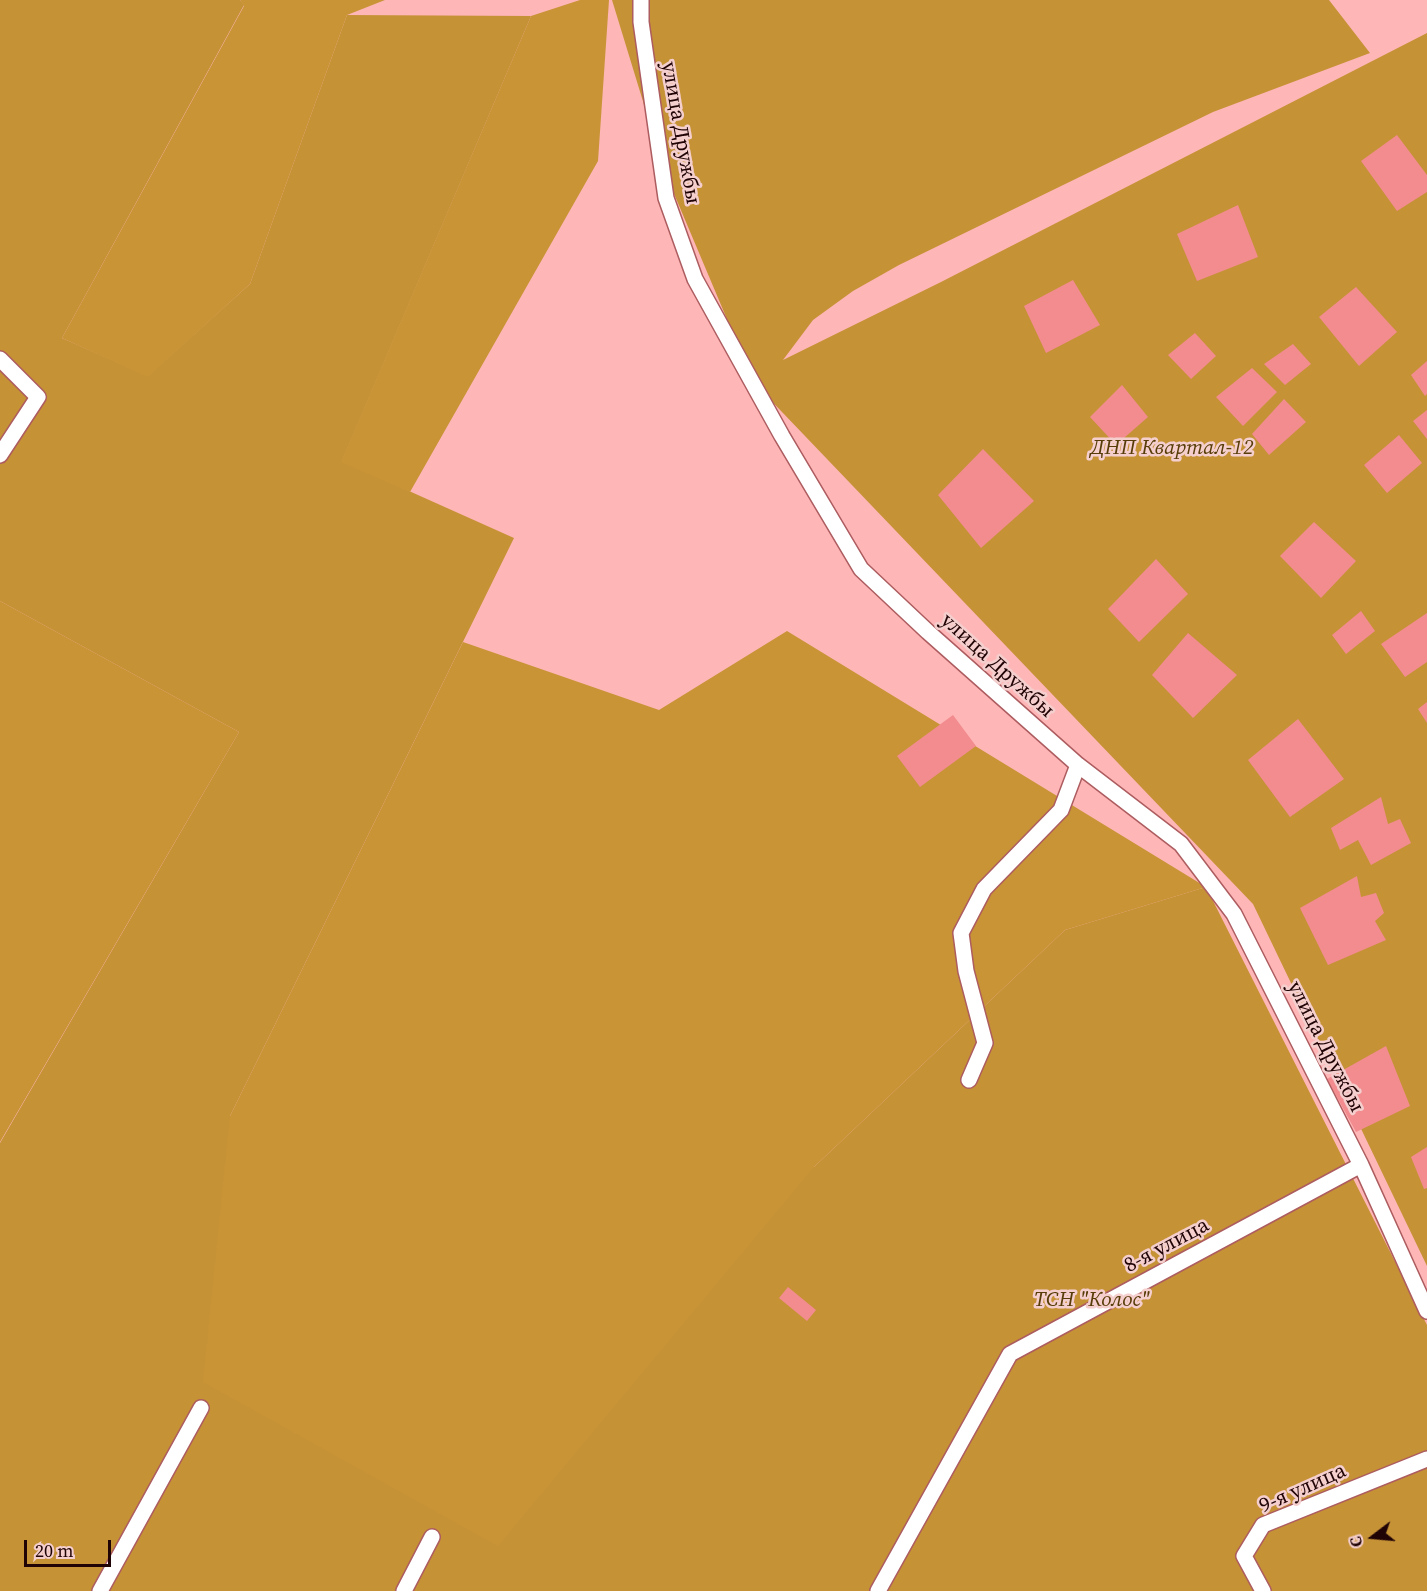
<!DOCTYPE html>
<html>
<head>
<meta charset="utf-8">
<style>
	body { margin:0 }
	#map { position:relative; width:1427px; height:1591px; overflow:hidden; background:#feb6b7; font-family:"Source Serif 4",serif }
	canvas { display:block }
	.north { position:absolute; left:1343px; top:1507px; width:60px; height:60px; -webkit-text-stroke:4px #f4cfce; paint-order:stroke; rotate:254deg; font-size:16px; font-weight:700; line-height:24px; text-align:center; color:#200305 }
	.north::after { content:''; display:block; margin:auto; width:21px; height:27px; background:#200305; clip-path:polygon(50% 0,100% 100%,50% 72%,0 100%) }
	.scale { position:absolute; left:24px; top:1540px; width:87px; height:27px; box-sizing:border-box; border:3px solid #200305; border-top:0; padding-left:8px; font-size:18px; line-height:21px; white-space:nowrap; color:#200305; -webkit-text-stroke:4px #f4cfce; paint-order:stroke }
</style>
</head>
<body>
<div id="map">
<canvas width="1427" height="1591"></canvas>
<div class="north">С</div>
<div class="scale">20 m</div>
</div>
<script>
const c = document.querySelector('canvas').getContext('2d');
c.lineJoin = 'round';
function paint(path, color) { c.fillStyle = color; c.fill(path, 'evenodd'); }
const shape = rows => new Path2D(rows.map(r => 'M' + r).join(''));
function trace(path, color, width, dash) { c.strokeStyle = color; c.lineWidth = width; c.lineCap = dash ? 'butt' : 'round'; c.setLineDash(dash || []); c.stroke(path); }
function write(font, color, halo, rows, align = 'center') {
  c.font = font + ' "Source Serif 4",serif'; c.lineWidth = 5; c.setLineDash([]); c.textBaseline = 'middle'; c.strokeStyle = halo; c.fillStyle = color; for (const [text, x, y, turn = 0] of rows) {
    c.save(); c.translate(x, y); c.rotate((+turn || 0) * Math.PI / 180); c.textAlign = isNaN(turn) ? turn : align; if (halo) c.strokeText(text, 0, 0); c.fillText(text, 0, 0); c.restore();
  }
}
paint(shape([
	[0,0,240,0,244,5,62,338,148,376,250,284,347,15,531,16,342,461,514,538,230,1116,814,1167,1065,930,1206,887,1427,1325,1427,1591,0,1591,0,1143,239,732,0,601],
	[612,0,1329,0,1370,53,1213,112,899,265,853,291,813,320,783,360,941,282,1427,33,1427,1266,1253,904,760,389,751,376,664,170]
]), '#c69236');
paint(shape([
	[240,0,385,0,347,15,250,284,148,377,62,338,244,6],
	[580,0,609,0,598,161,410,492,341,462,531,16],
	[0,601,239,732,0,1142],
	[787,631,1206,887,1065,930,814,1167,498,1546,203,1382,230,1116,463,642,659,710]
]), '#c89436');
paint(shape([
	[1397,135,1427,175,1427,192,1397,211,1361,161],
	[1238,205,1258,257,1197,281,1177,234],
	[1073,280,1100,325,1046,353,1024,306],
	[1356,287,1397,332,1359,366,1319,317],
	[1195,333,1216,356,1191,379,1168,355],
	[1293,344,1311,364,1285,385,1264,364],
	[1427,361,1427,394,1425,396,1411,375],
	[1252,368,1277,392,1243,426,1216,397],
	[1122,385,1148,417,1116,445,1090,417],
	[1284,399,1306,422,1269,455,1252,434],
	[1427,410,1427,439,1413,421],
	[1399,435,1422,463,1387,493,1364,465],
	[983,449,1034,501,981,548,938,495],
	[1314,522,1356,561,1321,598,1280,556],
	[1156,559,1188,594,1139,642,1108,609],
	[1361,611,1375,631,1346,654,1332,635],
	[1427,613,1427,662,1405,677,1381,644],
	[1188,633,1237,675,1193,718,1152,675],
	[1427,702,1427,723,1418,709],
	[953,715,976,746,920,787,897,756],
	[1298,719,1344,779,1290,817,1248,760],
	[1381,797,1388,824,1400,819,1411,843,1371,865,1358,840,1340,850,1331,828],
	[1357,876,1361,897,1376,893,1384,913,1375,921,1386,940,1328,965,1300,908],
	[1386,1046,1410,1106,1356,1132,1327,1079],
	[1427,1147,1427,1188,1424,1189,1411,1157],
	[788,1287,816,1310,807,1321,779,1298]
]), '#f28c8f');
const service = shape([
	[641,0,641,22,666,198,695,279,782,436,861,569,928,632,1078,765,1181,844,1234,914,1361,1165,1427,1311],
	[0,359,38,397,0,455],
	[969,1080,985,1043,966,971,961,933,984,889,1061,810,1078,765],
	[100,1591,201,1408],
	[404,1591,432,1537],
	[878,1591,1010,1354,1361,1165],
	[1263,1591,1244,1556,1263,1525,1427,1459]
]);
trace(service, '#ad5c5f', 18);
trace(service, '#fff', 15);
write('21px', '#200305', '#f4cfce', [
	["улица Дружбы",680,133,80],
	["улица Дружбы",997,666,42],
	["улица Дружбы",1325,1047,63],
	["8-я улица",1167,1246,-28],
	["9-я улица",1303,1489,-24]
]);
write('italic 21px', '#573c07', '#f4cfce', [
	["ДНП Квартал-12",1172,449],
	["ТСН \"Колос\"",1092,1301]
]);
</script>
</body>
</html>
